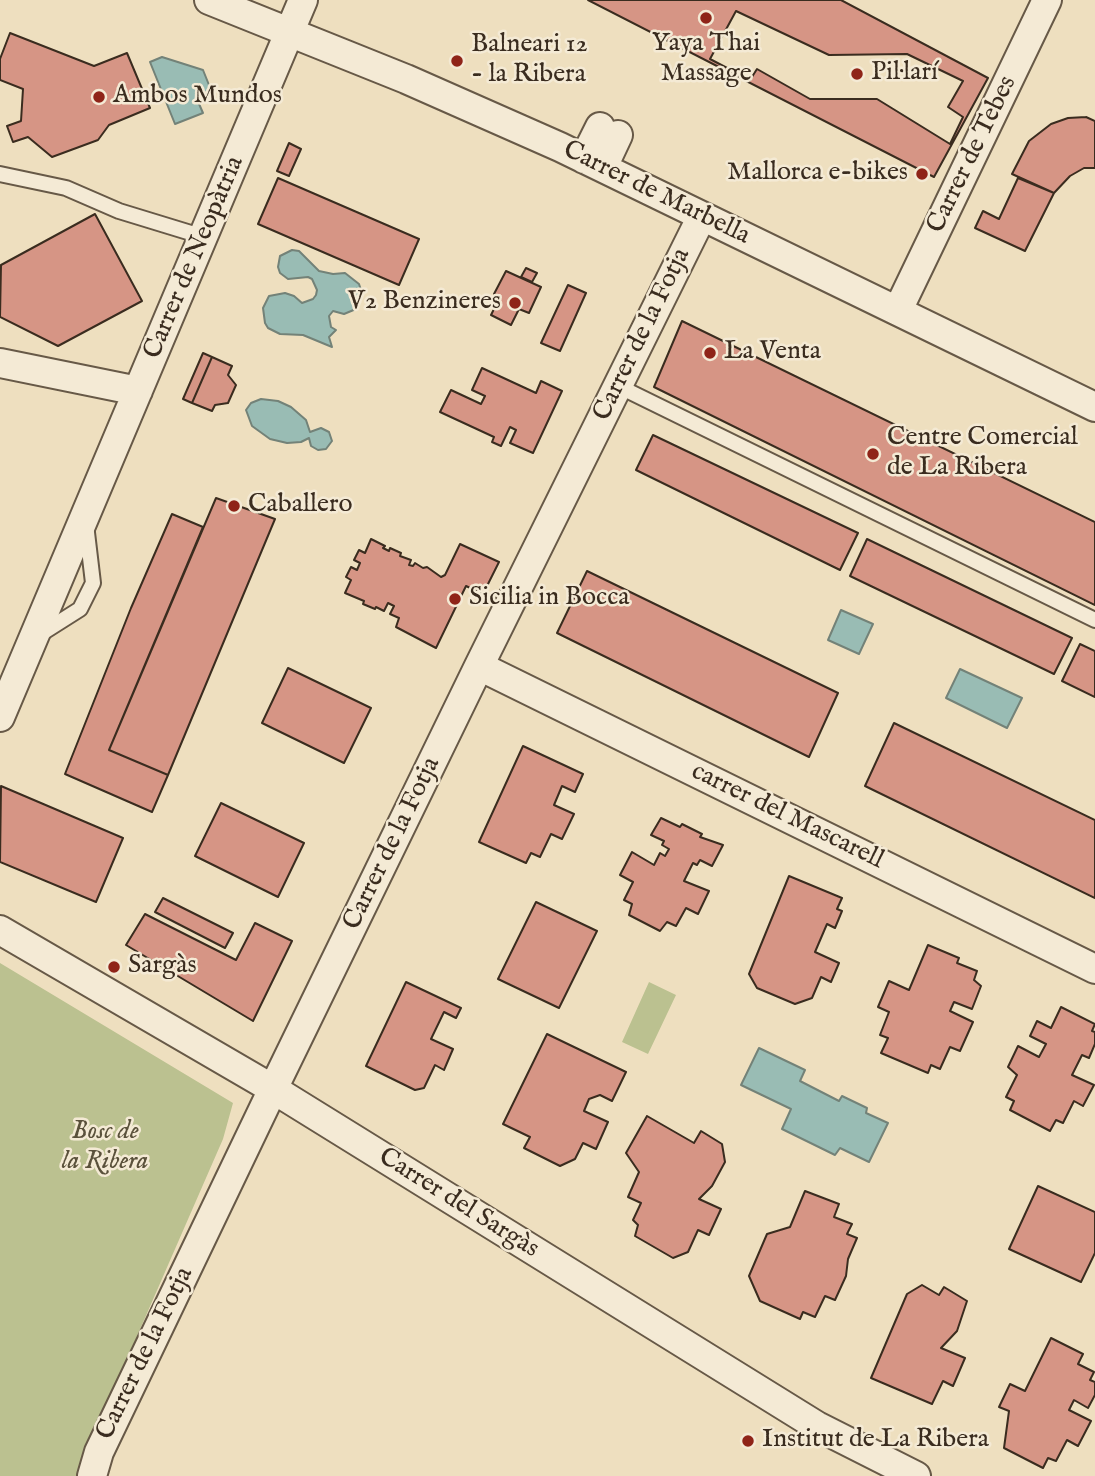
<!DOCTYPE html>
<html>
<head>
<meta charset="utf-8">
<style>
	body { margin:0 }
	canvas { display:block; background:#eedfbf }
</style>
</head>
<body>
<canvas width="1095" height="1476"></canvas>
<script>
const c = document.querySelector('canvas').getContext('2d');
c.lineJoin = 'round';
function paint(path, color) { c.fillStyle = color; c.fill(path, 'evenodd'); }
const shape = rows => new Path2D(rows.map(r => 'M' + r).join(''));
function trace(path, color, width, dash) { c.strokeStyle = color; c.lineWidth = width; c.lineCap = dash ? 'butt' : 'round'; c.setLineDash(dash || []); c.stroke(path); }
function write(font, color, halo, rows, align = 'center') {
  c.font = font + ' "IM FELL English",serif'; c.lineWidth = 5; c.setLineDash([]); c.textBaseline = 'middle'; c.strokeStyle = halo; c.fillStyle = color; for (const [text, x, y, turn = 0] of rows) {
    c.save(); c.translate(x, y); c.rotate((+turn || 0) * Math.PI / 180); c.textAlign = isNaN(turn) ? turn : align; if (halo) c.strokeText(text, 0, 0); c.fillText(text, 0, 0); c.restore();
  }
}
paint(shape([
	[0,963,233,1103,223,1139,76,1476,0,1476],
	[649,982,676,995,648,1054,622,1042]
]), '#bbc190');
const water = shape([
	[162,57,203,70,211,90,196,97,203,113,175,124,150,62,162,57],
	[292,250,299,251,319,271,333,274,345,273,359,284,362,293,356,309,344,314,333,311,329,316,331,327,336,330,329,337,332,347,303,335,280,334,268,328,265,323,263,308,269,296,285,293,294,296,302,303,313,299,316,295,317,290,312,279,308,277,288,279,280,273,278,267,280,256,292,250],
	[261,399,278,401,291,407,306,420,310,432,321,428,329,432,332,441,326,449,318,450,311,446,309,438,301,442,287,443,270,439,252,426,246,410,251,403,261,399],
	[841,610,873,624,859,654,828,640,841,610],
	[960,669,1022,698,1007,728,946,698,960,669],
	[759,1048,805,1070,800,1081,839,1101,842,1096,867,1108,866,1113,888,1123,869,1162,840,1148,835,1155,782,1129,791,1109,741,1085,759,1048]
]);
paint(water, '#99bcb4');
trace(water, '#738278', 2);
const building = shape([
	[588,0,841,0,988,78,934,177,588,0],
	[736,11,829,55,907,54,963,81,948,107,963,117,950,144,877,99,810,99,757,69,750,80,710,59,736,11],
	[10,33,94,66,127,53,150,108,109,125,98,140,52,157,28,137,13,142,7,126,21,121,23,89,0,80,0,59,10,33],
	[1086,117,1095,121,1095,168,1084,168,1070,176,1054,193,1012,174,1029,141,1051,124,1068,118,1086,117],
	[289,143,301,149,289,176,277,171,289,143],
	[278,178,419,239,399,285,258,224,278,178],
	[1018,178,1054,193,1025,251,975,228,983,211,999,219,1018,178],
	[95,214,142,301,58,346,0,317,1,265,95,214],
	[526,268,537,273,532,282,521,277,526,268],
	[506,271,541,287,529,313,519,309,511,325,491,315,500,297,494,294,506,271],
	[568,285,586,293,560,351,541,343,568,285],
	[682,321,1095,522,1095,605,654,387,682,321],
	[203,353,212,357,192,403,183,399,203,353],
	[212,357,232,366,228,375,236,385,228,403,215,405,212,411,192,403,212,357],
	[482,368,536,393,541,381,562,391,533,453,510,443,516,430,510,427,501,446,492,442,494,437,440,412,451,390,481,404,485,396,472,390,482,368],
	[653,435,858,533,840,570,636,470,653,435],
	[216,498,275,519,168,775,109,750,216,498],
	[172,514,203,527,109,750,168,775,152,812,65,774,131,608,172,514],
	[371,539,385,546,383,548,389,551,390,548,401,553,400,556,411,560,409,565,413,566,415,563,423,568,427,567,441,577,445,575,460,544,499,562,483,594,466,586,436,648,396,627,399,618,390,614,394,606,388,603,384,611,376,607,375,609,363,604,364,601,345,593,351,580,346,577,351,567,357,570,360,563,354,560,359,550,365,553,371,539],
	[867,539,1072,638,1054,674,850,576,867,539],
	[587,571,838,693,809,757,557,633,587,571],
	[1080,644,1095,651,1095,697,1062,681,1080,644],
	[288,668,371,708,344,763,262,723,288,668],
	[894,723,1095,820,1095,898,865,786,894,723],
	[523,746,583,774,575,792,562,786,554,805,574,814,562,839,551,834,540,857,531,853,526,863,479,842,523,746],
	[1,786,123,838,96,902,0,862,1,786],
	[221,803,304,843,278,897,195,856,221,803],
	[661,818,680,827,682,824,702,834,700,837,723,845,712,866,700,860,697,865,693,863,684,881,709,891,698,914,686,908,676,926,667,922,660,931,629,915,632,904,624,900,633,882,620,875,632,852,654,865,660,853,665,856,669,849,662,845,664,841,651,835,661,818],
	[789,876,842,898,837,909,842,911,835,928,827,924,815,952,839,963,831,982,821,977,812,998,795,1004,757,988,749,974,789,876],
	[163,898,233,933,225,948,155,912,163,898],
	[536,902,597,931,559,1008,498,979,536,902],
	[145,914,236,960,255,923,292,941,253,1021,126,945,145,914],
	[928,945,959,958,957,963,977,971,974,980,981,986,972,1009,954,1002,950,1011,973,1022,960,1051,950,1047,940,1069,931,1065,928,1073,881,1053,888,1038,880,1035,889,1012,878,1007,889,981,909,990,928,945],
	[406,982,461,1008,456,1018,444,1012,431,1039,453,1049,444,1070,435,1065,424,1088,415,1090,366,1066,406,982],
	[1061,1007,1095,1024,1092,1031,1095,1032,1095,1044,1089,1058,1082,1055,1072,1075,1094,1085,1083,1106,1074,1101,1063,1123,1056,1120,1050,1131,1010,1110,1014,1101,1006,1097,1017,1075,1008,1067,1018,1046,1039,1057,1046,1044,1030,1036,1037,1021,1051,1028,1061,1007],
	[547,1034,626,1072,612,1101,600,1095,589,1099,584,1111,608,1122,596,1149,583,1143,575,1159,560,1166,524,1148,530,1137,503,1124,547,1034],
	[647,1116,694,1143,701,1131,722,1144,725,1162,712,1186,699,1199,721,1209,709,1235,698,1230,688,1252,673,1258,635,1236,638,1225,633,1220,641,1203,628,1197,639,1172,626,1153,647,1116],
	[1038,1186,1095,1212,1095,1253,1081,1282,1009,1249,1038,1186],
	[805,1191,839,1204,834,1217,852,1224,847,1234,857,1238,848,1259,846,1276,835,1300,825,1296,815,1317,803,1312,800,1319,760,1301,749,1276,767,1234,790,1227,805,1191],
	[922,1285,939,1295,944,1287,967,1301,957,1331,941,1348,965,1358,953,1386,943,1381,932,1404,871,1378,907,1294,922,1285],
	[1051,1338,1083,1354,1078,1364,1094,1372,1090,1380,1095,1382,1095,1395,1088,1408,1074,1400,1069,1410,1091,1421,1078,1446,1067,1440,1056,1461,1048,1458,1043,1468,1004,1448,1009,1411,999,1407,1010,1384,1025,1391,1051,1338]
]);
paint(building, '#d69585');
trace(building, '#3a2c1f', 2);
const lane = shape([
	[0,174,66,188,119,211,204,237],
	[618,386,1095,620],
	[39,635,80,609,93,583,86,524]
]);
const street = shape([
	[209,0,406,79,560,147,1095,407],
	[584,159,600,127],
	[603,167,618,135],
	[898,310,1047,0],
	[0,363,138,391],
	[479,666,1095,969],
	[0,717,303,0],
	[0,930,273,1089,817,1426,916,1476],
	[92,1476,99,1452,273,1089,479,666,702,216]
]);
trace(lane, '#675947', 18);
trace(street, '#675947', 32);
trace(lane, '#f4ead5', 14);
trace(street, '#f4ead5', 28);
for (const [x, y, r, color] of [
	[706,18,7,"#8f2418"],
	[457,61,7,"#8f2418"],
	[857,74,7,"#8f2418"],
	[99,97,7,"#8f2418"],
	[922,174,7,"#8f2418"],
	[515,303,7,"#8f2418"],
	[710,353,7,"#8f2418"],
	[873,454,7,"#8f2418"],
	[234,506,7,"#8f2418"],
	[455,599,7,"#8f2418"],
	[114,967,7,"#8f2418"],
	[748,1441,7,"#8f2418"]
]) { const dot = new Path2D(); dot.arc(x, y, r, 0, 2 * Math.PI); c.fillStyle = color; c.fill(dot); trace(dot, '#f4ead5', 2.5); }
write('26px', '#3a2c1f', '#f4ead5', [
	["Yaya Thai",706,45,"center"],
	["Massage",706,75,"center"],
	["Balneari 12",471,46],
	["- la Ribera",471,76],
	["Pil·larí",871,74],
	["Ambos Mundos",113,97],
	["Mallorca e-bikes",908,174,"right"],
	["V2 Benzineres",501,303,"right"],
	["La Venta",724,353],
	["Centre Comercial",887,439],
	["de La Ribera",887,469],
	["Caballero",248,506],
	["Sicilia in Bocca",469,599],
	["Sargàs",128,967],
	["Institut de La Ribera",762,1441]
], 'left');
write('26px', '#3a2c1f', '#f4ead5', [
	["Carrer de Tebes",973,155,-64],
	["Carrer de Marbella",656,194,26],
	["Carrer de Neopàtria",195,258,-67],
	["Carrer de la Fotja",643,335,-64],
	["carrer del Mascarell",787,817,26],
	["Carrer de la Fotja",393,844,-64],
	["Carrer del Sargàs",458,1204,32],
	["Carrer de la Fotja",146,1354,-64]
]);
write('italic 26px', '#5a513b', '#f4ead5', [
	["Bosc de",105,1133],
	["la Ribera",105,1163]
]);
</script>
</body>
</html>
